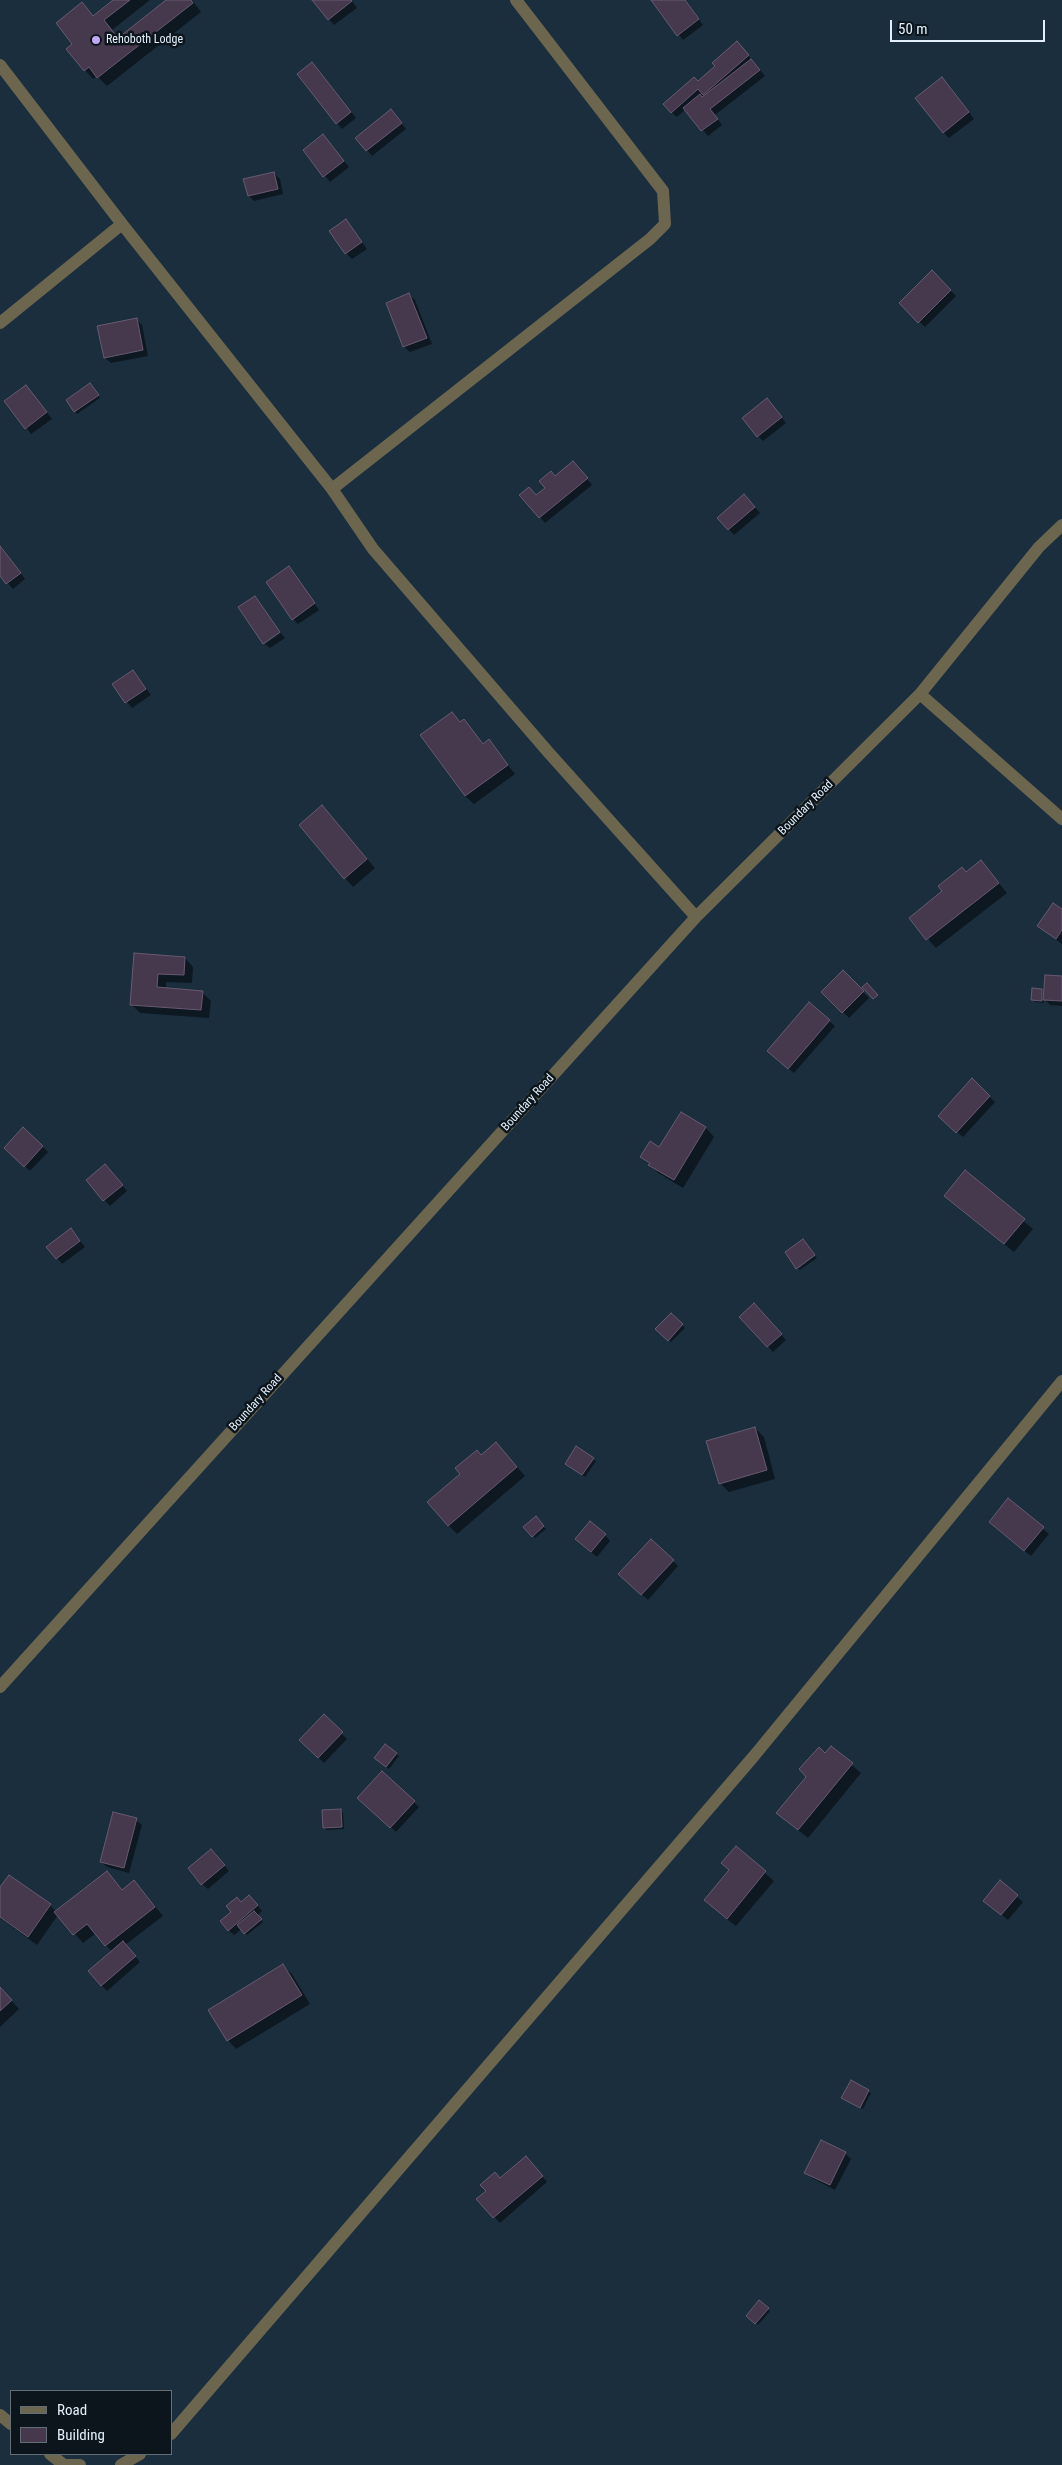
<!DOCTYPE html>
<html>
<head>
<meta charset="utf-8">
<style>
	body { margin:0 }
	#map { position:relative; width:1062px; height:2465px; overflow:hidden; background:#1a2e3e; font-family:"Roboto Condensed",sans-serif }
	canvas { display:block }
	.legend { position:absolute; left:10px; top:2390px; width:162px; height:65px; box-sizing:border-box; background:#0c151c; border:1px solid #626d75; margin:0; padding:6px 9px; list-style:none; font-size:15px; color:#e3f0fb }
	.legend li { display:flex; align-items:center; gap:10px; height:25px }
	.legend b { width:25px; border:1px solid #626d75 }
	.scale { position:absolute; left:890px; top:20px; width:155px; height:22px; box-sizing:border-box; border:2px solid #e3f0fb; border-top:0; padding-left:6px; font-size:15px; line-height:18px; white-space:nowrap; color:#e3f0fb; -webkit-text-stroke:4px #0c151c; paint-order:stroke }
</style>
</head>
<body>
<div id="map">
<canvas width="1062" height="2465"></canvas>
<ul class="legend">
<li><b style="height:6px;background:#6d664e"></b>Road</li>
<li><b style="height:14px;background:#46394e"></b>Building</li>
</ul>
<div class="scale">50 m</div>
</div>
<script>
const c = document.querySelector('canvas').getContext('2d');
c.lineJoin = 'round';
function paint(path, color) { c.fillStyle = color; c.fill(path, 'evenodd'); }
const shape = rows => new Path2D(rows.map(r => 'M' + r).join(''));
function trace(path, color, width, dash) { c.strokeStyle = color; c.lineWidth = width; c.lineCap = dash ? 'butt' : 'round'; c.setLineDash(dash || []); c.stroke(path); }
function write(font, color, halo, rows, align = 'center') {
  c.font = font + ' "Roboto Condensed",sans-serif'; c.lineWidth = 5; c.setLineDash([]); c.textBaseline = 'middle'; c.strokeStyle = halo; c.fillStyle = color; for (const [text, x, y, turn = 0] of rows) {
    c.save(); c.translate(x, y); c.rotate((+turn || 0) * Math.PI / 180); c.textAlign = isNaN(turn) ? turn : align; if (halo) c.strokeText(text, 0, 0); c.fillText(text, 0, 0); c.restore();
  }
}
paint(shape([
	[115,0,150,0,112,30,119,39,168,0,192,0,201,12,107,86,97,76,93,79,85,70,74,44,94,17],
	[313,0,351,0,357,8,334,25],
	[652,0,685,0,703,25,683,40],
	[742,48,765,76,715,115,722,125,708,136,686,109,677,117,671,112,698,83],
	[312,64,356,118,342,129,298,75],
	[948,84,974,119,949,138,943,132],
	[396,116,406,129,372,156,367,150],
	[323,136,349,167,330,182,304,150],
	[274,173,280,179,283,194,254,201,249,196],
	[346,221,367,249,352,259,346,253],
	[932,272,956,296,925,327,900,303],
	[409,295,415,300,432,344,410,352,404,347,387,303],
	[136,319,142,325,148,356,111,363,105,358],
	[93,387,100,398,77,414,67,400],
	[31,392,52,419,31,434,6,401],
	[772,405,786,423,763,441,758,436],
	[579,468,592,485,545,523,540,517,536,496,556,477],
	[749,501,760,513,734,535,718,518],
	[0,546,25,579,13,589,0,574],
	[289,568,319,610,298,624,293,619],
	[281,633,285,638,270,648,265,644],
	[133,671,151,695,132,708,113,685],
	[452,713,461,722,464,720,484,745,489,741,515,774,474,804,465,796],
	[330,816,375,868,353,887,345,878],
	[989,871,1007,893,936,948,910,918,967,873],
	[1062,911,1062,944,1038,926],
	[135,954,185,958,193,967,192,983,166,982,166,989,202,992,211,1001,209,1018,140,1013,131,1004],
	[843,972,869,998,849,1018,823,992],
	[1062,977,1062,1006,1050,1005,1044,999,1044,1003,1035,1002,1033,1000,1042,990,1045,993],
	[829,1021,835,1026,794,1073,774,1057],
	[972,1080,995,1102,963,1137,945,1121],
	[681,1113,706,1128,714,1137,683,1188,658,1173,642,1156,660,1149],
	[24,1128,48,1152,30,1171,6,1148],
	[110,1171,127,1191,110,1206,87,1181],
	[965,1172,1033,1229,1014,1252,955,1204],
	[76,1236,85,1247,62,1264,48,1247],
	[815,1256,817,1258,800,1270,798,1269],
	[760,1311,786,1340,773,1352,768,1346],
	[671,1315,685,1328,671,1342,657,1329],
	[755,1428,764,1437,775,1479,729,1492,720,1483],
	[505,1453,525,1476,457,1534,448,1525],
	[593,1459,596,1461,585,1477,569,1466],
	[1009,1500,1049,1534,1031,1556,996,1528],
	[535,1518,546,1529,535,1538,525,1527],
	[605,1535,610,1541,597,1557,576,1539],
	[673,1561,678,1566,648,1600,625,1579],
	[324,1716,347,1739,324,1763,301,1740],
	[831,1747,861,1773,808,1838,787,1821],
	[396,1754,399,1756,389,1769,378,1761],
	[414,1802,419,1807,396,1832,365,1803],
	[341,1810,343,1813,344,1829,327,1830,324,1828],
	[136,1820,142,1825,129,1873,107,1867,101,1862],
	[736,1848,774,1881,736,1926,714,1909,730,1870],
	[216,1856,229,1871,208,1889,202,1884],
	[107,1872,123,1891,134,1881,163,1916,125,1945,140,1962,107,1991,101,1985,112,1952,96,1933,83,1943,58,1915,37,1945,0,1918,0,1889,50,1905,56,1912],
	[1000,1882,1023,1902,1008,1920,991,1906],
	[255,1902,262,1911,257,1916,263,1922,247,1935,242,1929,234,1935,228,1930,233,1912,242,1904],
	[283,1966,292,1974,310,2004,236,2049,228,2040],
	[0,1988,19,2009,0,2027],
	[851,2082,871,2093,863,2109,845,2100],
	[845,2153,851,2159,835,2190,812,2178,806,2173],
	[531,2163,547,2182,500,2223,478,2199,501,2179],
	[759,2302,770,2311,758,2325,748,2315]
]), '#0007');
const building = shape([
	[113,0,130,0,104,20,118,38,166,0,191,0,193,3,97,78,89,67,84,71,66,49,72,44,56,23,82,2,93,16,113,0],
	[312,0,351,0,352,1,328,20,312,0],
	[651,0,685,0,699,19,677,36,651,0],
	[737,41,749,55,703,95,698,89,671,113,663,104,694,77,698,81,715,66,712,63,737,41],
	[751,59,760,70,710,109,718,119,701,131,683,108,700,94,702,97,751,59],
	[312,62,351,112,336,124,297,74,312,62],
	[942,77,969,112,943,133,915,98,942,77],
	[391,109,402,123,366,151,355,138,391,109],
	[323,134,344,161,323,177,303,150,323,134],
	[274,172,278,189,248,196,243,179,274,172],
	[346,219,362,242,345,254,329,231,346,219],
	[932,270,951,290,918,323,899,303,932,270],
	[409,293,427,338,403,347,386,303,409,293],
	[137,318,143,350,104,358,97,326,137,318],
	[90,383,99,395,74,412,66,400,90,383],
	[26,385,47,412,25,429,4,401,26,385],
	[767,398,782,417,757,437,742,418,767,398],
	[573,461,588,478,539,518,519,495,529,487,536,495,545,488,539,481,551,471,555,476,573,461],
	[744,494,755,507,728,530,717,518,744,494],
	[0,546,21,573,6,584,0,576,0,546],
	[289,566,315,603,292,620,266,582,289,566],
	[255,596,280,632,263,644,238,607,255,596],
	[133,670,146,689,125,703,112,684,133,670],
	[452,712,460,722,464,719,483,744,489,739,508,765,465,796,420,735,452,712],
	[322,805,367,859,344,879,299,825,322,805],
	[981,860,999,883,926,940,909,918,942,891,938,886,962,867,966,872,981,860],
	[1053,903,1062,909,1062,930,1056,939,1037,926,1053,903],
	[134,953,185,957,184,975,158,974,157,987,203,991,201,1010,130,1005,134,953],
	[843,970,864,991,842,1013,821,992,843,970],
	[1045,975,1062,976,1062,1001,1043,1000,1045,975],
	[867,983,878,995,873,999,862,987,867,983],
	[1032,988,1042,989,1042,1001,1031,1000,1032,988],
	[809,1002,830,1020,788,1069,767,1051,809,1002],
	[972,1078,990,1096,956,1133,938,1116,972,1078],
	[681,1112,706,1127,674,1180,648,1165,650,1163,640,1157,650,1141,659,1147,681,1112],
	[23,1127,43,1146,24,1167,4,1148,23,1127],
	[105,1164,123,1185,103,1201,86,1180,105,1164],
	[965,1170,1025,1219,1004,1244,944,1196,965,1170],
	[71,1228,80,1241,56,1259,46,1247,71,1228],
	[803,1239,815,1255,796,1269,785,1252,803,1239],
	[754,1303,782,1334,767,1347,739,1317,754,1303],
	[671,1313,683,1324,668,1341,655,1329,671,1313],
	[755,1427,767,1470,719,1484,706,1441,755,1427],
	[496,1442,517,1467,448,1526,427,1502,460,1474,455,1468,477,1450,481,1455,496,1442],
	[576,1446,594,1458,582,1475,565,1464,576,1446],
	[1008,1498,1044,1527,1024,1551,989,1522,1008,1498],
	[536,1516,544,1526,532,1537,523,1527,536,1516],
	[590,1521,606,1534,591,1552,575,1539,590,1521],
	[651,1539,674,1560,641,1595,618,1574,651,1539],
	[324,1714,343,1732,318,1758,299,1740,324,1714],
	[385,1744,397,1753,386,1767,374,1758,385,1744],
	[831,1746,853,1763,798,1830,776,1813,806,1777,799,1769,819,1747,825,1753,831,1746],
	[382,1771,415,1801,390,1828,357,1798,382,1771],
	[341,1809,342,1827,323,1828,322,1810,341,1809],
	[113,1812,137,1818,124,1868,100,1862,113,1812],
	[736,1846,766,1871,727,1919,704,1900,729,1870,721,1863,736,1846],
	[211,1849,225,1865,201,1885,188,1868,211,1849],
	[107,1871,122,1890,134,1880,155,1907,105,1946,87,1924,73,1935,54,1912,107,1871],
	[9,1875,51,1904,28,1937,0,1917,0,1887,9,1875],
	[1000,1880,1018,1895,1001,1915,983,1901,1000,1880],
	[249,1895,258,1905,228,1931,220,1921,231,1912,226,1906,237,1897,241,1902,249,1895],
	[254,1911,262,1919,244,1934,237,1925,254,1911],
	[123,1941,136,1956,101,1986,88,1971,123,1941],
	[283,1964,302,1995,227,2041,208,2010,283,1964],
	[0,1987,12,2000,0,2011,0,1987],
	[851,2080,869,2090,860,2108,841,2098,851,2080],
	[821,2140,846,2152,830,2185,804,2173,821,2140],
	[526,2156,543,2176,493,2218,476,2199,486,2191,480,2185,495,2172,500,2178,526,2156],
	[759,2300,769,2308,755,2324,746,2316,759,2300]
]);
paint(building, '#46394e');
trace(building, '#685a71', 1);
trace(shape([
	[0,65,122,224],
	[0,323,122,224,332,489,373,549,549,753,696,917],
	[332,489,650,239,665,224,663,191,516,0],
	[920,694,1062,819],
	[0,1687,696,917,920,694,1039,547,1062,525],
	[0,2415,11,2424],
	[171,2434,754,1756,1062,1381],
	[50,2454,64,2465,80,2465],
	[121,2465,140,2454]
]), '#6d664e', 12);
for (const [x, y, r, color] of [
	[96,40,5,"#c0a8f4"]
]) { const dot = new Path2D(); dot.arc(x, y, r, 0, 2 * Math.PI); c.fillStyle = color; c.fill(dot); trace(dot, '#0c151c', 2); }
write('12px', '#e3f0fb', '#0c151c', [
	["Rehoboth Lodge",106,40]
], 'left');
write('12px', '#e3f0fb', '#0c151c', [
	["Boundary Road",806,808,-45],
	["Boundary Road",528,1103,-48],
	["Boundary Road",256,1403,-48]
]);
</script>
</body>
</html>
